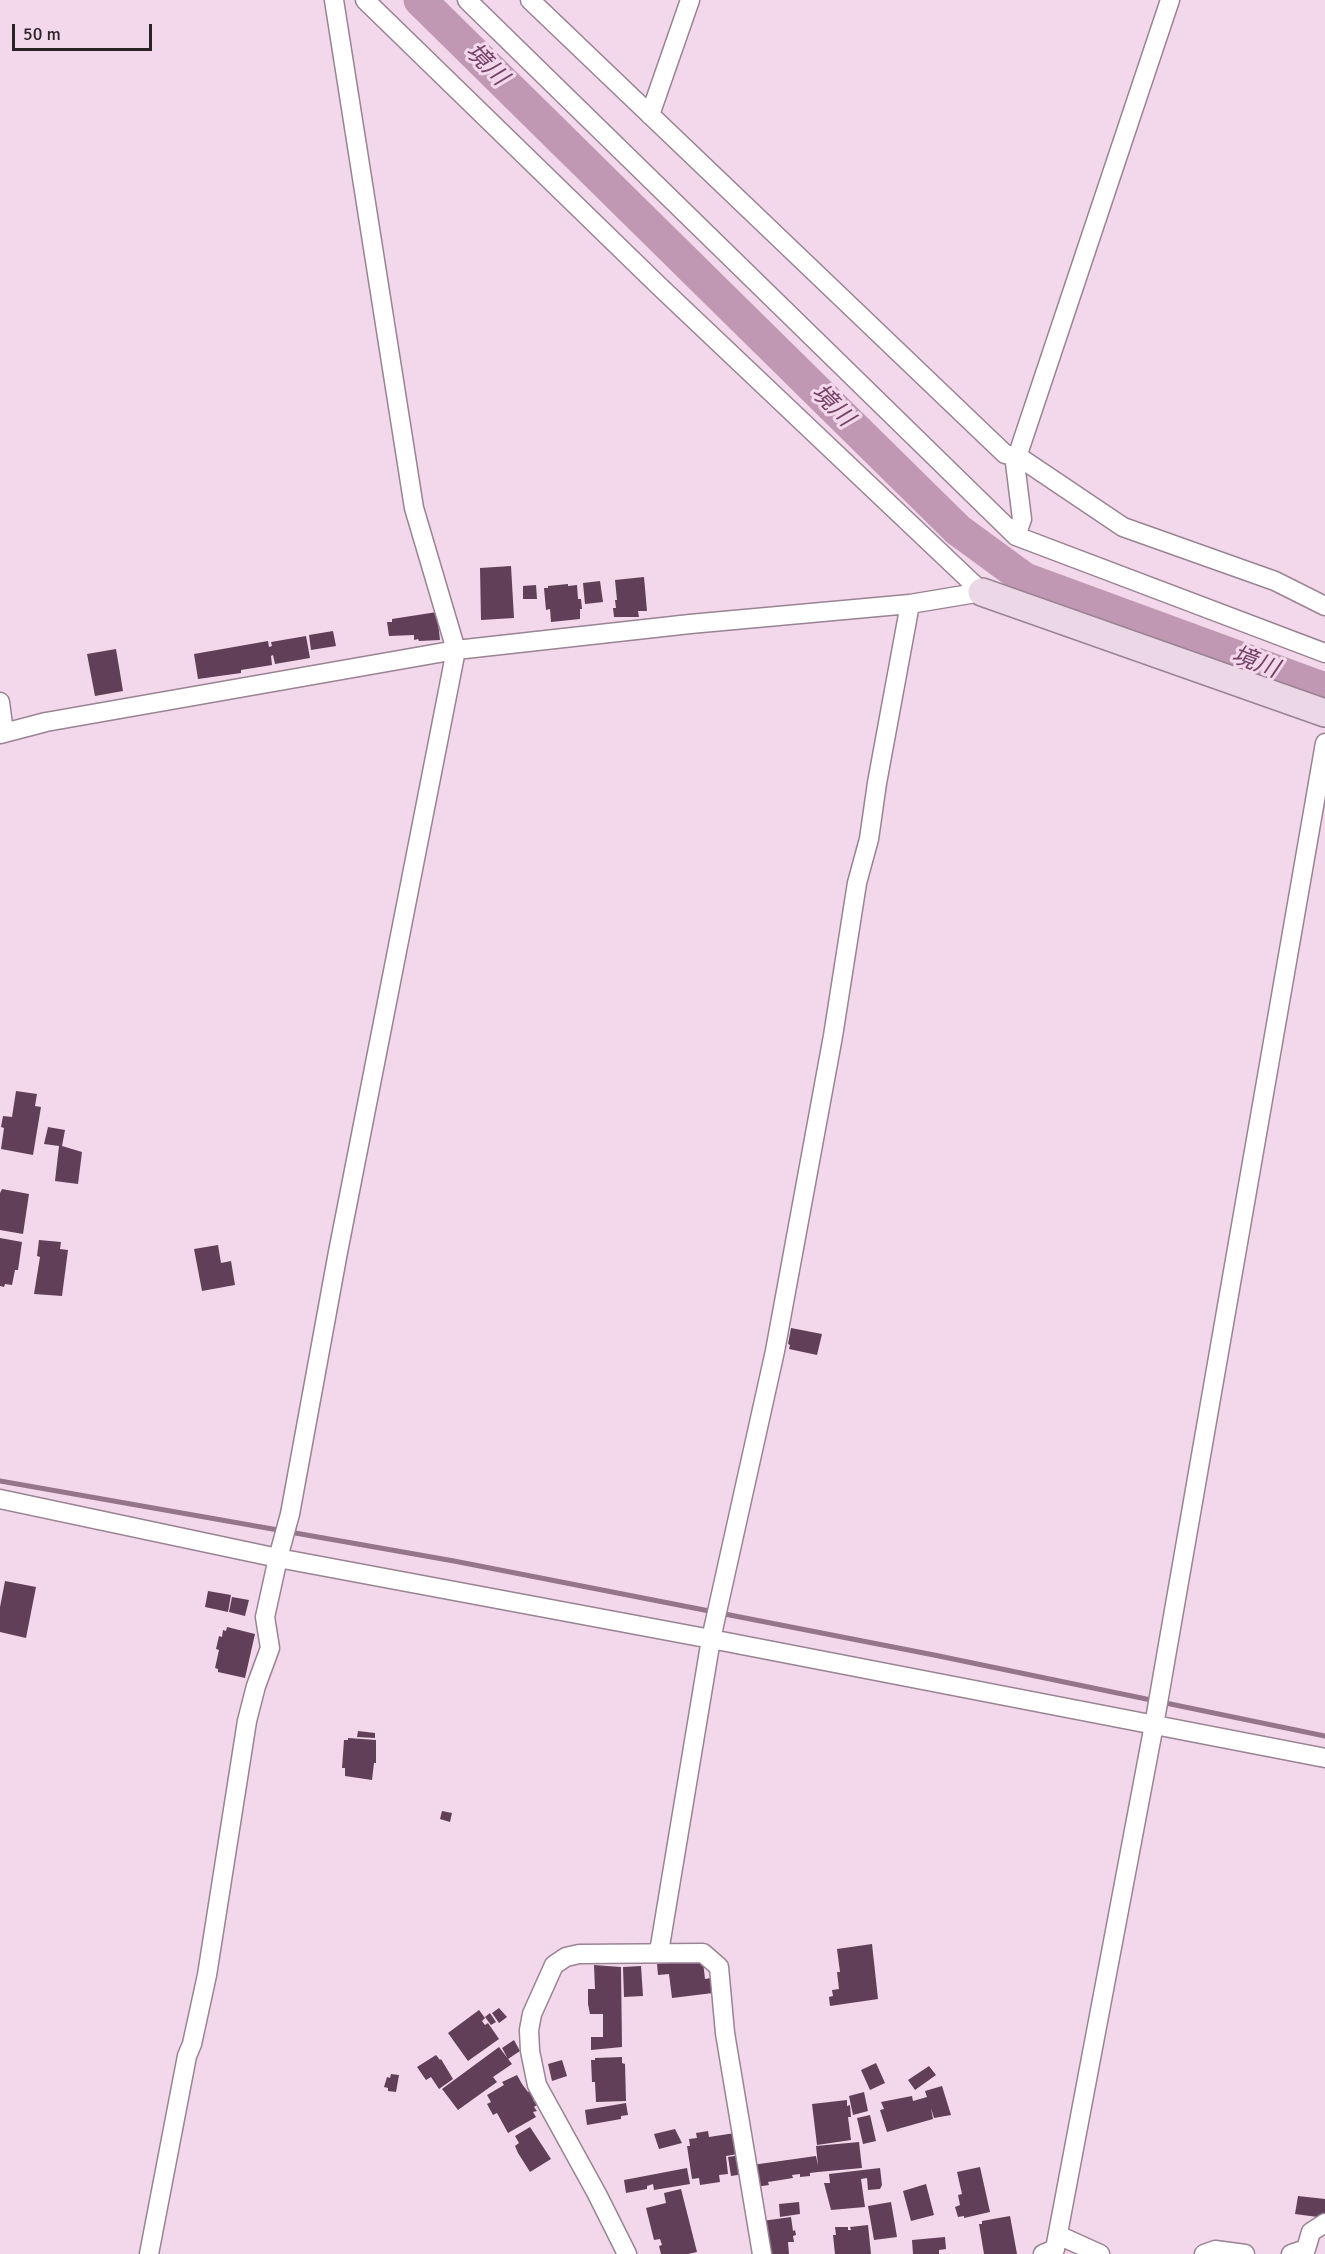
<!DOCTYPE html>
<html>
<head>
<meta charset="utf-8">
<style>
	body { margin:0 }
	#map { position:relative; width:1325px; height:2254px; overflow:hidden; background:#f2d8ea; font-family:Signika,sans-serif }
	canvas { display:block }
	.scale { position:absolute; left:12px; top:24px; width:140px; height:27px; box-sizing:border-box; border:3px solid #2c2329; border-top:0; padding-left:8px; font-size:18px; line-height:21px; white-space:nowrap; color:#2c2329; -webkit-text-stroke:4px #f2d8ea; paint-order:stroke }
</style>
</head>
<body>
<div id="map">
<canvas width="1325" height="2254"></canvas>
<div class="scale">50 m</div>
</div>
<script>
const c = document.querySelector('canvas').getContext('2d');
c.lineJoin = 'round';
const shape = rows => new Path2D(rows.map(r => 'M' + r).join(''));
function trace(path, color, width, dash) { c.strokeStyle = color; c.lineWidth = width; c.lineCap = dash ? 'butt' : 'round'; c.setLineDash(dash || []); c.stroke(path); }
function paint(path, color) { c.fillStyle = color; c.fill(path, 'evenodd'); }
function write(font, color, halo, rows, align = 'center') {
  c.font = font + ' Signika,"Noto Sans JP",sans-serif'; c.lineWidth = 6; c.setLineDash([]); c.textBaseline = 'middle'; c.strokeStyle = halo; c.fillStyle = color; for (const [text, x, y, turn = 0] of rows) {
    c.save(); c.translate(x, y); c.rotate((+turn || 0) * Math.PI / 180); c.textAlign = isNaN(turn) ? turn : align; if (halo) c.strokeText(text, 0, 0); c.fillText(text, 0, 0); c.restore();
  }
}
trace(shape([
	[0,1481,454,1561,934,1655,1325,1736]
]), '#94758a', 5);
trace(shape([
	[420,0,958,530,1025,579,1325,689]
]), '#c098b4', 33);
paint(shape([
	[511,566,514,618,481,620,480,568],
	[644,577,647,611,638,611,639,617,614,617,613,608,616,608,615,600,617,600,615,580],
	[600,581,603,602,585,604,583,583],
	[568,584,568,586,577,585,578,599,581,599,582,609,580,609,580,619,551,622,550,609,546,610,544,588,548,588,548,586],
	[536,585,537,599,523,599,523,586],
	[437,612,440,640,419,641,418,639,414,640,414,635,389,636,387,622,392,622,392,619],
	[333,631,336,646,311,650,309,635],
	[306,636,310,658,275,664,273,655,271,656,272,665,241,670,241,673,198,679,194,654,268,641,269,647,272,646,271,642],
	[116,649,123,691,95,696,87,654],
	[16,1091,37,1094,35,1106,41,1107,33,1155,1,1149,4,1128,1,1127,3,1116,12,1117],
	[48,1127,65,1130,62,1146,82,1152,78,1184,55,1181,59,1146,44,1144],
	[2,1189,29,1194,23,1234,0,1230,0,1193],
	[0,1238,22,1242,18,1270,15,1270,12,1285,5,1284,4,1287,0,1286],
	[39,1240,61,1242,60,1249,68,1250,62,1296,34,1294,40,1257,37,1256],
	[218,1245,221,1263,231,1261,235,1285,202,1291,194,1249],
	[791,1328,822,1334,817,1355,789,1349,790,1345,788,1344],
	[5,1581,36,1587,26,1638,0,1632,0,1607],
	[208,1591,231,1595,228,1612,205,1607],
	[232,1597,249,1600,245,1616,229,1612],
	[227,1627,255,1634,245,1678,218,1672,218,1669,215,1668,219,1650,216,1649,219,1636,222,1637,223,1630,226,1631],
	[358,1731,375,1733,375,1738,357,1737],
	[348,1738,376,1740,376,1763,374,1763,372,1780,345,1776,345,1768,342,1768,344,1740,348,1740],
	[442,1811,452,1813,450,1822,440,1819],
	[872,1944,878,1999,830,2006,829,1997,833,1996,832,1990,839,1989,837,1972,840,1972,837,1949],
	[694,1959,695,1962,703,1961,705,1979,711,1978,713,1993,672,1998,669,1974,658,1975,657,1964],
	[594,1965,621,1967,622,2047,591,2050,591,2037,603,2037,603,2014,590,2014,588,2004,588,1989,595,1989],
	[641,1966,643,1996,624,1997,623,1967],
	[499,2008,507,2017,499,2023,492,2013],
	[479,2010,485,2018,482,2021,485,2025,488,2023,499,2039,468,2061,448,2033],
	[490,2013,496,2022,491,2025,485,2017],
	[514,2040,520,2051,508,2059,502,2048],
	[499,2047,512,2064,493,2077,497,2082,458,2110,442,2089],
	[436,2055,440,2060,441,2059,453,2079,439,2089,431,2077,426,2080,417,2067],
	[622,2057,622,2063,625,2064,626,2101,596,2102,595,2082,592,2082,591,2060,595,2060,595,2058],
	[562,2060,567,2076,552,2081,548,2064],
	[876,2063,885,2083,870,2090,861,2070],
	[929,2066,936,2075,915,2090,908,2080],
	[391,2074,399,2075,396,2092,388,2091,388,2088,384,2087,387,2077,390,2078],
	[517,2075,522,2084,528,2092,530,2091,535,2099,533,2100,537,2105,534,2107,537,2111,533,2112,536,2117,508,2133,497,2113,493,2115,487,2104,491,2102,487,2095,504,2085,502,2082],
	[942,2086,951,2115,934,2118,931,2108,933,2119,887,2132,880,2110,884,2109,881,2102,912,2096,913,2101,927,2097,925,2091],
	[864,2092,868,2111,853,2115,849,2096],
	[847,2100,847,2106,850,2105,851,2117,848,2117,851,2140,817,2145,812,2104],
	[626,2103,628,2115,621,2116,621,2119,587,2125,585,2110],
	[870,2115,876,2141,863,2144,857,2118],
	[530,2127,551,2159,530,2172,518,2153,515,2146,519,2143,515,2136],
	[675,2129,682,2143,659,2149,654,2134],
	[708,2131,709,2137,735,2133,738,2154,726,2156,728,2174,719,2175,720,2182,700,2185,699,2178,692,2179,687,2146,690,2146,689,2139,697,2138,696,2133],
	[859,2142,862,2168,818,2172,810,2173,810,2176,800,2177,800,2174,792,2175,793,2178,768,2182,769,2185,755,2187,752,2165,816,2156,818,2166,816,2146],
	[741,2155,744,2174,731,2176,728,2157],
	[980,2167,990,2212,964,2218,964,2216,958,2217,955,2207,960,2205,958,2195,962,2194,957,2172],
	[687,2168,690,2184,654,2190,653,2184,647,2186,647,2189,626,2193,624,2180],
	[880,2168,882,2185,880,2189,868,2190,867,2178,861,2179,865,2207,831,2210,824,2183,830,2183,829,2174],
	[926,2184,934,2215,911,2221,903,2191],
	[681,2189,697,2252,688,2254,661,2254,659,2246,662,2245,660,2239,654,2240,646,2208,666,2203,664,2193],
	[1298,2196,1325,2199,1325,2218,1295,2214],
	[799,2202,800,2214,780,2217,779,2204],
	[891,2202,897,2237,874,2240,868,2206],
	[1010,2216,1017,2254,984,2254,979,2224,982,2224,982,2221],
	[791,2217,793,2231,795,2230,796,2235,793,2236,794,2242,788,2242,789,2254,768,2254,762,2221],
	[868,2225,871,2254,835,2254,833,2235,836,2235,835,2227,848,2227,848,2230,851,2230,850,2227],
	[945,2237,946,2249,939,2250,939,2254,913,2254,912,2240]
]), '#613f58');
const street = shape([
	[365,0,658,285,982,592],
	[467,0,1016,536,1325,653],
	[530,0,1005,454,1019,457,1123,527,1275,581,1325,606],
	[650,115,690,0],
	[1016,536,1022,519,1015,463,1170,0],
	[0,702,4,733],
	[0,734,46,722,456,650,690,624,910,604,982,592],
	[0,1499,278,1558,711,1639,1325,1758],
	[659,1952,711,1639,775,1351,833,1036,857,883,869,839,877,783,910,604],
	[1058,2235,1100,2254],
	[149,2254,187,2056,192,2044,207,1975,247,1721,256,1686,270,1648,265,1617,278,1558,290,1514,338,1252,456,650,414,508,334,0],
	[627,2254,597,2194,537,2085,530,2051,529,2030,532,2014,554,1965,566,1957,579,1954,703,1953,719,1967,725,2033,762,2254],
	[1043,2254,1055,2249,1156,1714,1325,743],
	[1204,2254,1215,2250,1245,2254],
	[1291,2254,1306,2249,1311,2232,1325,2223]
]);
const secondary = shape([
	[982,592,1325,713]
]);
trace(street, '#9a8393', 21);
trace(secondary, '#9a8393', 30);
trace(street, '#fff', 18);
trace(secondary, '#ebd7e6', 27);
write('italic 24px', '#764269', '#f2d8ea', [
	["境川",486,65,45],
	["境川",832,406,45],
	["境川",1255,663,20]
]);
</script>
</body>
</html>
